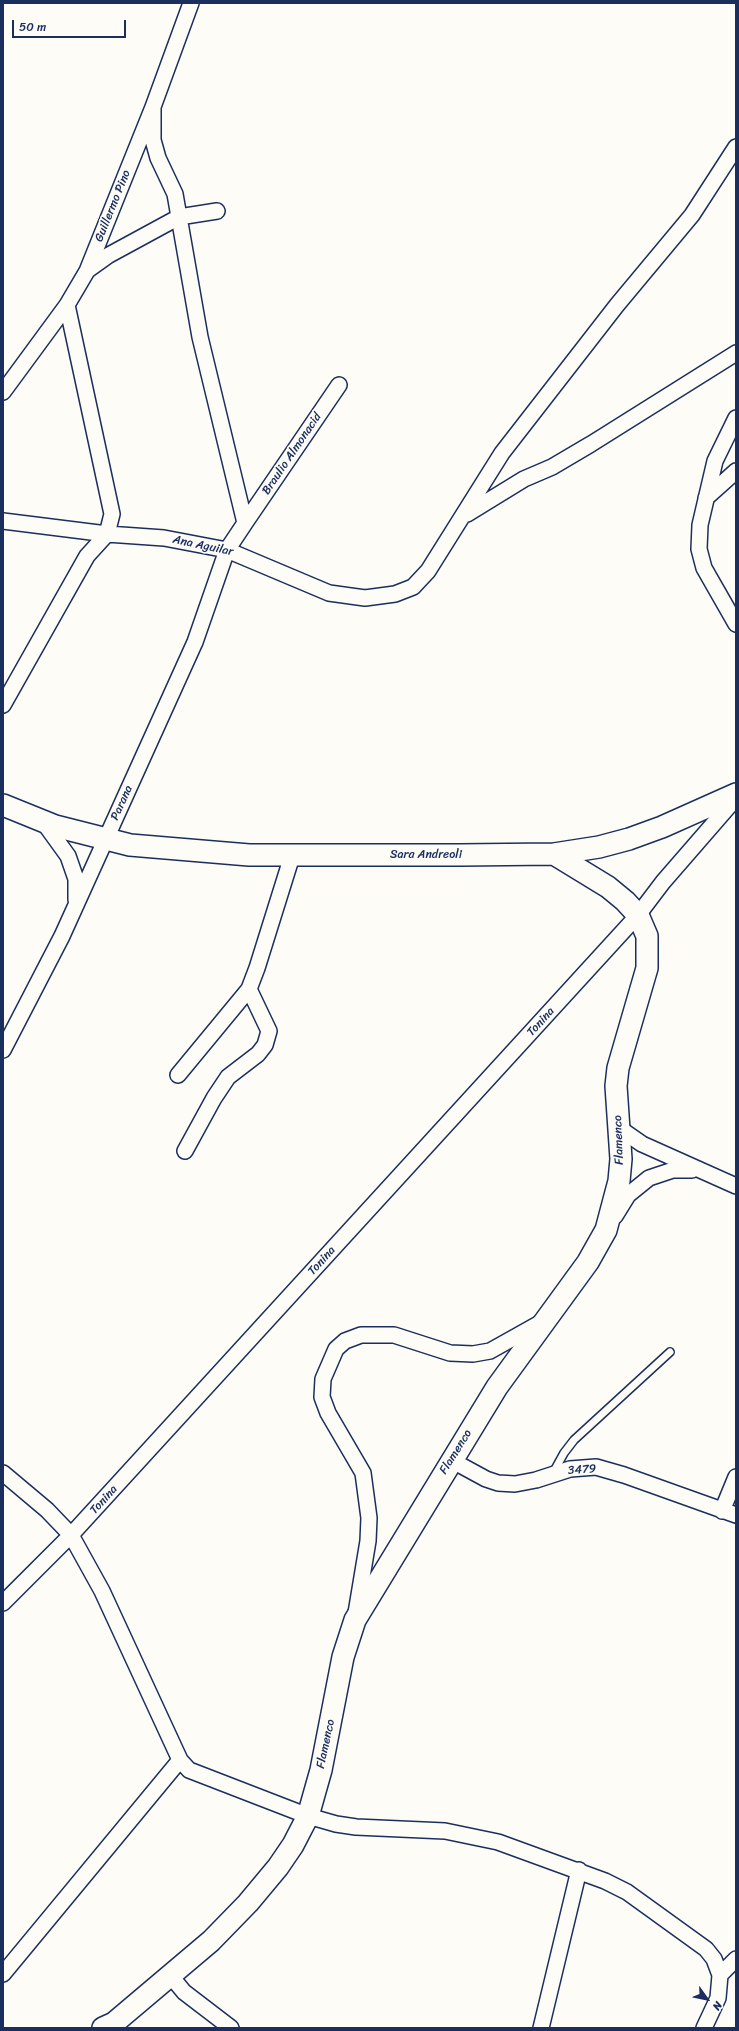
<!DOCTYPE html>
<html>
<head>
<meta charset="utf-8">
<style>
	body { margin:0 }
	#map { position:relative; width:739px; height:2031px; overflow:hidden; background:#fdfcf7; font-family:Sriracha,sans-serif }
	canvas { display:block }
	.frame { position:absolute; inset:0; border:4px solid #1b2f5e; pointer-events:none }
	.north { position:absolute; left:687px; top:1979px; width:40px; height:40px; -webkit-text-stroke:3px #fdfcf7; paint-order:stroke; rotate:123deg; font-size:11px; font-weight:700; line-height:16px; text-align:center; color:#1b2f5e }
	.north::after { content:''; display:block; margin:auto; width:14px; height:18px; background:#1b2f5e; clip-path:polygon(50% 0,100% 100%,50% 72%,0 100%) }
	.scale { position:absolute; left:12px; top:20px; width:114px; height:18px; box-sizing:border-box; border:2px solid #1b2f5e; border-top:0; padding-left:5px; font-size:12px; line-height:14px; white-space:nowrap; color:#1b2f5e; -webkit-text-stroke:3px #fdfcf7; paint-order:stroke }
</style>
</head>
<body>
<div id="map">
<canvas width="739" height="2031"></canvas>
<div class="frame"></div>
<div class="north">N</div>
<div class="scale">50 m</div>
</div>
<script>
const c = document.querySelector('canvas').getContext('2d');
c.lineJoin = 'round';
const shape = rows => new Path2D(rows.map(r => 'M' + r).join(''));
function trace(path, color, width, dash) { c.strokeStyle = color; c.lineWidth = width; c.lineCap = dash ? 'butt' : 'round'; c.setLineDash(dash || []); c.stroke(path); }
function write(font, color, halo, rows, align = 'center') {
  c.font = font + ' Sriracha,sans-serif'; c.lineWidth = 3; c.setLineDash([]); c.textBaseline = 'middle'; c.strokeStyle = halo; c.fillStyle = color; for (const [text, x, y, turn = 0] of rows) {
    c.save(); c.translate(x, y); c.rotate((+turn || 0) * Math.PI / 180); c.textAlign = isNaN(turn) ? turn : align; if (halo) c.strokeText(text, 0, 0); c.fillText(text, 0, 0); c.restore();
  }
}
const lane = shape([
	[553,1473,564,1453,574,1440,670,1352]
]);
const street = shape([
	[88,270,109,255,179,217,217,211],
	[3,392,67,305,87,271,153,107,191,3],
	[736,418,715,461,700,525,699,549,704,568,736,624],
	[706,498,736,471],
	[467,514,524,479,552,467,591,444,736,353],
	[3,521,107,534,164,538,227,550,329,593,365,598,395,594,413,587,428,571,502,453,617,305,692,215,736,147],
	[245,523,339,385],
	[3,705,87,556,107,534,112,514,67,305],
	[42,820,68,856,76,879,76,900],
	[3,1050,62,936,195,642,227,550,245,523,200,337,175,194,158,158,153,140,153,107],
	[178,1075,249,989,257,968,292,856],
	[619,1128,642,1144,736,1186],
	[185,1151,214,1098,228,1077,258,1054,265,1045,269,1031,249,989],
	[615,1216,628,1195,649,1178,673,1170,692,1170],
	[451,1460,486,1479,498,1483,515,1484,536,1480,570,1469,596,1467,624,1475,736,1515],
	[3,1473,47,1510,71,1535,102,1591,180,1760,189,1770,308,1816,336,1824,356,1827,445,1831,498,1842,605,1881,627,1892,706,1949,714,1959,720,1975,718,1998,704,2028],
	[722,1511,736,1477],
	[3,1603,71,1535,638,915,663,882,736,798],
	[356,1613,368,1541,369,1518,363,1473,328,1413,322,1397,323,1379,336,1349,345,1341,361,1335,394,1335,450,1353,473,1354,490,1351,540,1323],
	[3,1974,180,1760],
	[170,1975,184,1992,231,2028],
	[720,1975,736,1959],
	[541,2028,579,1870]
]);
const secondary = shape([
	[3,805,55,826,130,845,249,855,460,855,554,854,599,847,629,839,662,827,736,794],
	[103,2028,114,2023,211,1941,248,1903,278,1867,293,1845,308,1816,321,1770,343,1657,355,1620,497,1387,588,1262,606,1230,619,1181,621,1159,616,1086,618,1068,647,968,647,936,638,915,625,901,608,887,554,854]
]);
trace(lane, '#1b2f5e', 10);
trace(street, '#1b2f5e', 18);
trace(secondary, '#1b2f5e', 24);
trace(lane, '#fdfcf7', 7);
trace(street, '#fdfcf7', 15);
trace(secondary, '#fdfcf7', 21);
write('12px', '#1b2f5e', '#fdfcf7', [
	["Guillermo Pino",113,206,-68],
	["Braulio Almonacid",292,454,-56],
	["Ana Aguilar",203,546,12],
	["Parana",122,803,-66],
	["Sara Andreoli",426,855],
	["Tonina",541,1022,-48],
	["Flamenco",619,1140,-92],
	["Tonina",322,1261,-48],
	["Flamenco",456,1452,-58],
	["3479",582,1470,-4],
	["Tonina",104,1500,-48],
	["Flamenco",326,1744,-78]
]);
</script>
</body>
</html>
